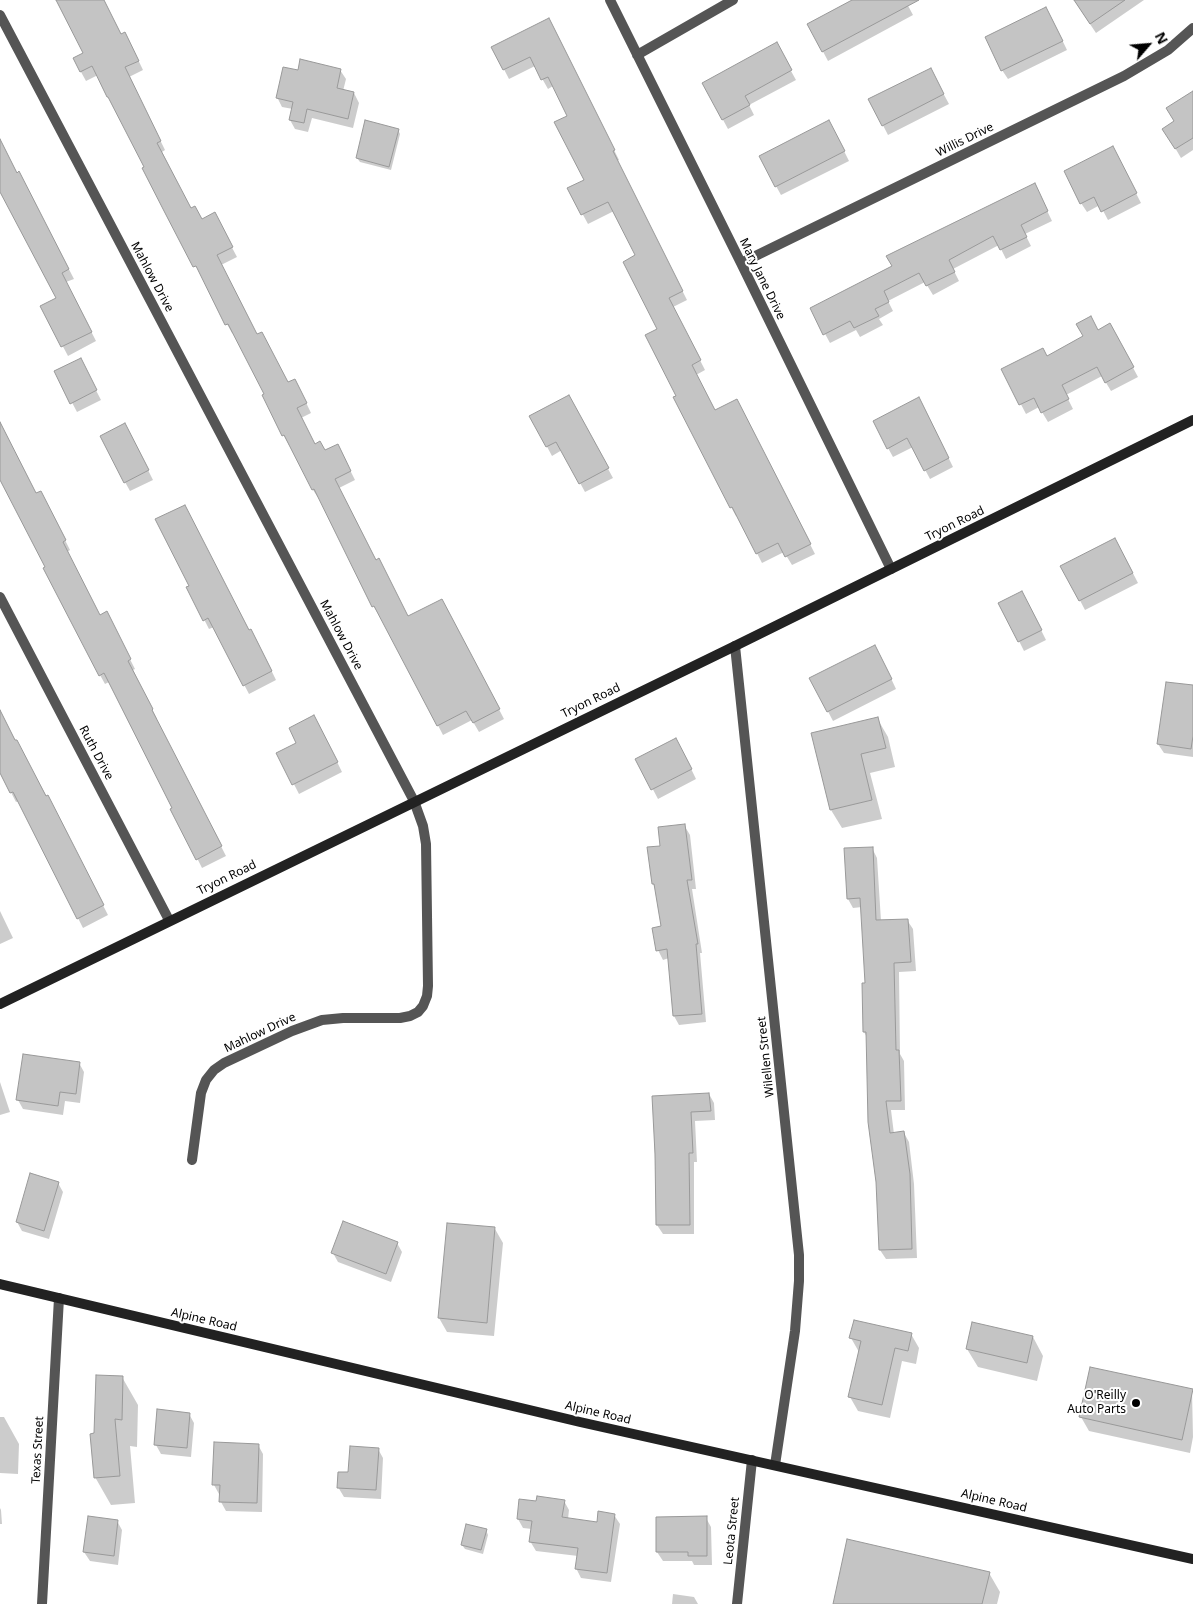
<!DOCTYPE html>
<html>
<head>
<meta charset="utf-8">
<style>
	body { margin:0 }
	#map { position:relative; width:1193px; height:1604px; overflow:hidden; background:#fff; font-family:"Noto Sans",sans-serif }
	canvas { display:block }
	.north { position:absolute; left:1123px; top:20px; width:50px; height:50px; -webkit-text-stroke:4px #fff; paint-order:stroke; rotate:63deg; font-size:14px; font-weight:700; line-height:20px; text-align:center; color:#000 }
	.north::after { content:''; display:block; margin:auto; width:18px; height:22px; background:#000; clip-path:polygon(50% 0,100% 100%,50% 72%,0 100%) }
</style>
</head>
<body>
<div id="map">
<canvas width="1193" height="1604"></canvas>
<div class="north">N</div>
</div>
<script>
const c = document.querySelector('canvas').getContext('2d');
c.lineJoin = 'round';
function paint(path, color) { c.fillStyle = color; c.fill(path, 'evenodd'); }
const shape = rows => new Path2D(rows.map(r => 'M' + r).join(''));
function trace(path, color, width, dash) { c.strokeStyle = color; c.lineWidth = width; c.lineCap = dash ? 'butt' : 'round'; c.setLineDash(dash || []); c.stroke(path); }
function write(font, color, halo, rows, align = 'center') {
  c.font = font + ' "Noto Sans",sans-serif'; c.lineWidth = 4; c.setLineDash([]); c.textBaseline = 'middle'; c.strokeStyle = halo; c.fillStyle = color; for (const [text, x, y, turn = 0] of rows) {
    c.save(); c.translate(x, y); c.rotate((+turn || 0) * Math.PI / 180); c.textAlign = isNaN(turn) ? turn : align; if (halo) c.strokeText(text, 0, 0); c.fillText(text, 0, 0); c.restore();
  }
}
paint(shape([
	[57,0,103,0,121,35,130,43,143,70,129,77,165,150,162,152,191,210,202,220,219,223,237,257,221,265,257,335,288,384,300,390,311,413,301,418,315,445,325,452,342,454,355,480,339,488,376,561,408,617,447,609,504,719,479,732,472,720,443,735,380,614,379,615,374,607,381,604,320,498,319,499,313,490,290,444,289,445,284,436,264,395,266,395,234,332,232,333,227,324,144,169,146,168,98,75,86,81,81,72,74,58,84,53],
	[855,0,905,0,913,15,828,61,809,25],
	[1074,0,1144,0,1096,33],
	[1051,17,1067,50,1008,79,1002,70],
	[554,29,619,160,617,161,687,300,673,307,705,370,696,375,715,412,742,410,815,554,792,565,784,552,762,563,738,516,736,516,731,507,677,396,637,256,614,211,588,224,569,189,586,181,569,116,553,86,548,89,535,66,509,79,493,48],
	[776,44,796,80,749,105,754,115,728,129,703,83],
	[340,70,346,79,343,91,354,93,359,103,353,128,312,118,308,132,295,129,290,120,293,109,282,107,277,97,298,72],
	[935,78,949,104,888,135,870,100],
	[1193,93,1193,150,1181,158,1164,129,1175,122],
	[398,130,400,134,391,170,360,162,357,158],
	[834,131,849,161,781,195,776,186],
	[0,141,17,174,24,182,74,279,66,282,96,341,68,356,42,307,57,299,0,189],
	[1117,156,1141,203,1108,220,1100,205,1087,212,1081,203],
	[1039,194,1052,221,1025,234,1031,246,1006,259,999,245,953,269,959,281,933,295,925,282,888,301,893,311,879,319,883,325,860,337,856,330,830,343,811,308],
	[1098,331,1115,334,1138,377,1111,391,1102,376,1066,395,1073,409,1048,422,1039,407,1026,414,1003,370,1046,357],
	[85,369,101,400,77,412,56,372],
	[574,406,613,478,585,492,562,450,552,456,531,417],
	[924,408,953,467,930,479,913,447,893,457,888,448],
	[0,423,36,495,46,502,70,550,67,552,100,616,111,622,135,669,133,670,157,719,156,719,226,856,202,868,109,682,105,684,100,675,0,477],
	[130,434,153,480,130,491,125,482],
	[1120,548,1138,583,1085,610,1062,566],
	[188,588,249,631,256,639,276,680,249,694,214,627,209,629],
	[1027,602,1046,640,1024,651,1000,603],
	[880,655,896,689,833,721,811,679],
	[1193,687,1193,757,1164,753,1158,744],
	[0,713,52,806,108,915,83,928,19,801,16,802,0,771],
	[877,718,888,737,895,767,870,773,882,819,842,828,831,810],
	[319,725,342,772,299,794,278,753,298,743],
	[681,748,696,779,658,799,637,759],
	[684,825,690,835,696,889,692,889,702,953,700,953,706,1022,679,1025,674,1016,669,958,663,960,658,950,662,927,656,889,653,884,661,847],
	[872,848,877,858,881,921,907,920,913,929,916,971,899,972,900,1054,904,1061,905,1110,891,1110,894,1134,904,1133,909,1142,914,1184,917,1258,886,1259,880,1250,878,1182,868,1039,864,1032,863,984,867,984,862,907,853,908,848,899],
	[0,911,13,938,0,944],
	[79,1063,84,1072,80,1103,65,1101,63,1115,23,1109,18,1100],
	[0,1082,10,1112,0,1115],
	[709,1094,714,1103,715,1120,695,1121,697,1162,694,1162,694,1234,663,1234,657,1225,653,1097],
	[58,1183,63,1192,49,1239,22,1231,17,1222],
	[495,1229,503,1243,494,1336,447,1332,439,1318],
	[397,1243,402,1252,391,1282,338,1262,333,1253],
	[911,1334,919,1348,916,1364,902,1361,890,1418,858,1411,850,1397,859,1352,851,1338],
	[1033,1337,1043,1356,1037,1381,978,1367,967,1349],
	[122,1377,138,1405,137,1447,130,1446,135,1503,111,1505,95,1477,95,1435],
	[1192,1390,1193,1437,1190,1453,1089,1431,1081,1417],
	[189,1414,194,1423,191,1457,161,1454,156,1445],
	[0,1417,4,1417,19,1444,18,1474,0,1473],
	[258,1445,263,1454,262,1512,226,1511,221,1502,221,1494,219,1494,214,1485],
	[378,1449,383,1458,381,1499,344,1497,338,1487,349,1474],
	[564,1501,569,1510,568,1519,598,1524,614,1515,620,1524,611,1582,581,1578,576,1568,578,1556,536,1551,530,1541,532,1529,523,1528,518,1519,537,1503],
	[0,1508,1,1510,2,1524,0,1524],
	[706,1518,711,1527,712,1565,694,1565,692,1561,663,1561,657,1552],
	[117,1521,122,1530,118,1565,90,1561,84,1552],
	[486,1530,488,1535,483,1554,465,1549,462,1545],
	[989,1573,1000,1592,997,1604,834,1604],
	[673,1594,694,1597,698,1604,672,1604]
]), '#0003');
const building = shape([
	[56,0,104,0,121,34,125,32,139,61,125,67,161,141,157,143,191,208,195,206,202,219,215,212,233,247,217,255,257,334,262,332,288,382,295,379,307,403,297,408,315,444,320,441,325,450,338,444,351,471,335,479,376,560,379,558,408,616,442,599,500,709,473,723,466,711,437,726,374,606,372,607,314,489,312,490,284,435,282,436,262,395,264,394,228,324,225,325,196,266,193,267,164,211,142,168,144,167,108,97,107,97,92,66,80,72,73,58,83,53,56,0],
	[852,0,919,0,822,52,807,24,852,0],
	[1074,0,1125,0,1090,24,1074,0],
	[1046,7,1063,41,1001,71,985,37,1046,7],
	[549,18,615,150,613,151,683,291,669,298,701,360,692,365,715,410,737,399,811,544,785,557,778,543,756,554,732,507,730,508,673,397,676,396,645,335,657,329,623,262,635,255,608,202,581,215,567,188,584,180,554,122,567,116,548,77,541,80,530,57,503,70,491,47,549,18],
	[777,42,792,70,745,96,750,105,722,120,702,83,777,42],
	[300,59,341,69,337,88,354,92,348,119,307,109,304,123,289,120,293,102,276,98,283,67,298,70,300,59],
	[931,68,944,94,882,126,868,99,931,68],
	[1193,91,1193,138,1175,149,1162,129,1174,121,1166,108,1193,91],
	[365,120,399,129,389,167,356,158,365,120],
	[829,120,845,151,775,187,759,156,829,120],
	[0,139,17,173,19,171,69,269,62,273,92,332,61,347,40,306,56,298,0,192,0,139],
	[1113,146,1137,193,1101,212,1094,197,1080,204,1064,171,1113,146],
	[1035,183,1048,211,1021,225,1027,237,1000,250,993,236,949,260,955,272,926,286,919,273,884,291,889,302,875,309,879,316,854,328,850,321,823,335,810,308,892,266,886,256,1035,183],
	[1091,316,1098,330,1110,323,1134,367,1105,383,1097,367,1062,385,1069,399,1041,413,1034,398,1019,405,1001,369,1043,348,1047,356,1083,336,1076,324,1091,316],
	[81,358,97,390,70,404,54,371,81,358],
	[569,395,609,468,579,484,556,442,546,447,529,416,569,395],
	[919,397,949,458,924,471,907,438,887,449,873,421,919,397],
	[0,422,36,493,41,491,66,540,63,542,100,615,107,611,131,659,128,661,153,709,152,710,222,846,196,860,170,809,172,808,104,673,99,676,43,568,45,567,0,480,0,422],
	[125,423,149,470,124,483,100,436,125,423],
	[185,505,249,630,251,629,272,671,243,686,208,618,203,621,186,587,189,586,155,519,185,505],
	[1115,538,1133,573,1079,601,1060,566,1115,538],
	[1022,591,1042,630,1018,642,998,603,1022,591],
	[875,645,892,679,827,712,809,678,875,645],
	[1166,682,1193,685,1193,736,1191,749,1157,744,1166,682],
	[0,710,15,740,17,740,46,796,48,795,104,905,77,919,13,792,10,793,0,773,0,710],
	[314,715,338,762,292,785,276,753,296,743,289,728,314,715],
	[878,717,886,748,861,754,872,800,830,810,811,733,878,717],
	[676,738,692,769,651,790,635,759,676,738],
	[685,824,692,880,687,880,698,944,696,944,702,1014,673,1016,667,949,656,951,652,928,661,926,654,884,652,884,647,847,660,846,658,827,685,824],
	[873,847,876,920,908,919,911,962,894,963,896,1050,899,1050,901,1101,886,1101,890,1133,904,1131,910,1174,912,1249,879,1250,876,1182,868,1122,866,1032,863,1032,862,983,865,983,860,898,847,899,844,848,873,847],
	[23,1054,80,1062,76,1094,60,1092,58,1106,16,1100,23,1054],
	[709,1093,711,1111,691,1112,693,1153,689,1153,690,1225,656,1225,655,1154,652,1096,709,1093],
	[30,1173,59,1182,44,1231,16,1222,30,1173],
	[343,1221,398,1242,386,1274,331,1253,343,1221],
	[447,1223,495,1227,487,1323,438,1318,447,1223],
	[854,1320,912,1333,908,1351,895,1348,882,1405,848,1397,861,1341,849,1338,854,1320],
	[972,1322,1033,1336,1027,1363,966,1349,972,1322],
	[1090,1367,1193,1389,1182,1440,1079,1417,1090,1367],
	[96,1375,123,1376,122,1420,115,1419,120,1476,94,1478,90,1434,94,1433,96,1375],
	[157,1409,190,1413,187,1448,154,1445,157,1409],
	[214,1442,259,1444,257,1503,219,1502,220,1485,212,1485,214,1442],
	[350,1446,379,1448,376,1490,337,1488,338,1472,348,1472,350,1446],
	[537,1496,565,1500,562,1517,597,1522,598,1511,615,1514,607,1573,575,1569,578,1548,529,1542,532,1521,517,1519,519,1499,536,1501,537,1496],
	[88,1516,118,1520,114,1556,83,1552,88,1516],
	[707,1516,707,1556,688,1556,688,1552,656,1552,656,1517,707,1516],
	[466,1524,487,1529,481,1550,461,1545,466,1524],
	[847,1539,990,1572,982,1604,833,1604,847,1539]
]);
paint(building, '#c4c4c4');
trace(building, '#999', 1);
trace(shape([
	[610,0,741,263,891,569],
	[0,15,414,801,423,826,426,844,428,986,427,996,423,1006,418,1012,410,1016,400,1018,343,1018,322,1020,292,1031,224,1063,214,1070,206,1080,201,1093,192,1160],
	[637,55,733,0],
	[741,263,1124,76,1168,50,1193,28],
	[0,597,169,920],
	[735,646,799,1255,799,1281,795,1331,775,1465],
	[42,1604,59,1298],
	[737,1604,752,1460]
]), '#555', 10);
trace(shape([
	[0,1004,735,646,1193,420],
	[0,1284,580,1422,1193,1559]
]), '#222', 10);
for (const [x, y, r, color] of [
	[1136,1403,5,"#000"]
]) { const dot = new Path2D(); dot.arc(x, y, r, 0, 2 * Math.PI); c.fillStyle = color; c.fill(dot); trace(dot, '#fff', 2); }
write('12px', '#000', '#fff', [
	["Willis Drive",965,140,-26],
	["Mahlow Drive",152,277,62],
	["Mary Jane Drive",762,279,64],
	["Tryon Road",955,524,-26],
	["Mahlow Drive",341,635,62],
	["Tryon Road",591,701,-26],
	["Ruth Drive",96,753,62],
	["Tryon Road",227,878,-26],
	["Mahlow Drive",260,1033,-25],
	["Wilellen Street",766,1057,-96],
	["Alpine Road",204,1320,13],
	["Alpine Road",598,1413,13],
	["Texas Street",38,1450,-87],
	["Alpine Road",994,1501,13],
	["Leota Street",732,1531,-84]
]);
write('12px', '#000', '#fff', [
	["O'Reilly",1126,1396],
	["Auto Parts",1126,1410]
], 'right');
</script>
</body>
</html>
